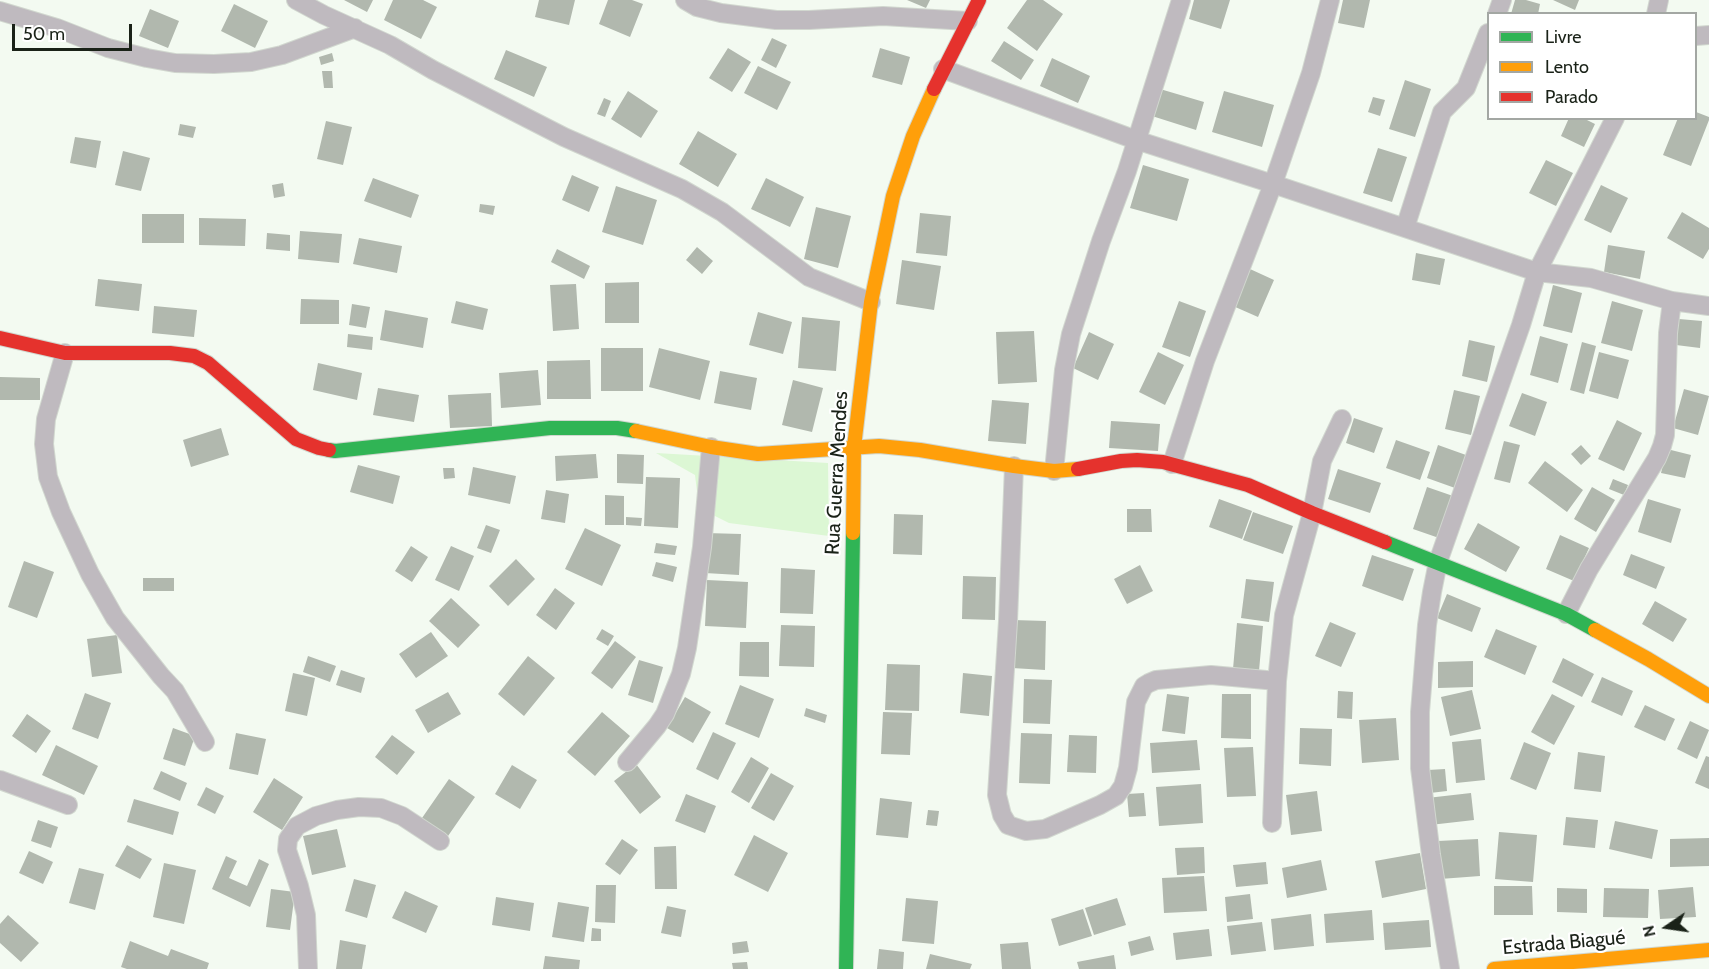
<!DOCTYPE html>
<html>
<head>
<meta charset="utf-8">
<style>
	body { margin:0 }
	#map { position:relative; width:1709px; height:969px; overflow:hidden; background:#f3faf1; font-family:Cabin,sans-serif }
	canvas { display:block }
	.legend { position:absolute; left:1487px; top:12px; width:210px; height:108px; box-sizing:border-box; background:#fff; border:2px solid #a3a7a3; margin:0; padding:8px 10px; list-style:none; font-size:18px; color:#1a2218 }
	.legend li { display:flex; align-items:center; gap:12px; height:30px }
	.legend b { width:30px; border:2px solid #a3a7a3 }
	.north { position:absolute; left:1637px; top:897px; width:60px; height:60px; -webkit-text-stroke:4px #fff; paint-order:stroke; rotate:257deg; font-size:16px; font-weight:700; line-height:24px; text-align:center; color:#1a2218 }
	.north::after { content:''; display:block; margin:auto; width:21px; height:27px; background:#1a2218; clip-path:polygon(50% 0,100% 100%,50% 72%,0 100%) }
	.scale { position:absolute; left:12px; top:24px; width:120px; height:27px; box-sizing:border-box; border:3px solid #1a2218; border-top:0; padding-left:8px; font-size:18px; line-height:21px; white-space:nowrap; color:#1a2218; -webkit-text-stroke:4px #fff; paint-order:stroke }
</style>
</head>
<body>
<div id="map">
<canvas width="1709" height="969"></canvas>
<ul class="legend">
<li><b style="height:8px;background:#30b455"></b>Livre</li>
<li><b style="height:8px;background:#ff9f0a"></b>Lento</li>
<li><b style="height:8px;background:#e5322d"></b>Parado</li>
</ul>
<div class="north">N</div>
<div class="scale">50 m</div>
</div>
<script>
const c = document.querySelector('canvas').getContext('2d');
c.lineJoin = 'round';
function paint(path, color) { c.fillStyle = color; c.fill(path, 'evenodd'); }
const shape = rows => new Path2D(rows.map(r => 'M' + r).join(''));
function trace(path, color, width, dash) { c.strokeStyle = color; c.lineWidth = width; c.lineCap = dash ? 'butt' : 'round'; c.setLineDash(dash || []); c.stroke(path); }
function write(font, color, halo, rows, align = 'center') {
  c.font = font + ' Cabin,sans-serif'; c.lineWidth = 4.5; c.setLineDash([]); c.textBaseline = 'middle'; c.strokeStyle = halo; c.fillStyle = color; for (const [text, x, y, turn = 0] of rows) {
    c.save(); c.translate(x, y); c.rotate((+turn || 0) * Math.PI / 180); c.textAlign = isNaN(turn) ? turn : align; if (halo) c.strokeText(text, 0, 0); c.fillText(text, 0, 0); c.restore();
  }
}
paint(shape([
	[656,453,828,463,829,536,729,523,699,508,695,475]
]), '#dcf7d4');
paint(shape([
	[344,0,373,0,367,12],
	[393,0,423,0,437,7,421,39,384,20],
	[539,0,575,0,569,25,535,17],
	[608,0,632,0,643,4,630,37,599,24],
	[907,0,930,0,926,8],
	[1027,0,1043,0,1063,14,1037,51,1007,28],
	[1194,0,1230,0,1221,29,1189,19],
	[1343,0,1370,0,1364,28,1338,23],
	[1515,0,1526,0,1540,4,1538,14,1511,14],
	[1553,0,1579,0,1575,10],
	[234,4,268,21,255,48,221,31],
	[150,9,179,21,168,48,139,36],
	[772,38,787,45,776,68,761,60],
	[1004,41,1034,60,1021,80,991,61],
	[728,48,751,62,732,92,709,78],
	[880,48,910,57,902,85,872,77],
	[506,50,547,67,534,97,494,79],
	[332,53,334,61,321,65,319,57],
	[1052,58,1090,76,1078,103,1040,86],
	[758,66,791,82,777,110,744,93],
	[322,71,332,71,333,88,324,88],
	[1405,80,1431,89,1415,137,1389,129],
	[1160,89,1204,102,1196,130,1152,116],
	[628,91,658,111,641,138,611,119],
	[1224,91,1274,105,1262,147,1212,132],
	[1373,97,1385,100,1380,116,1368,112],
	[604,98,611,101,605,117,597,114],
	[1696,112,1709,117,1709,120,1691,166,1663,155,1678,118,1696,118],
	[1569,118,1583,118,1595,124,1584,147,1561,136],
	[326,121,352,127,343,165,317,159],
	[180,124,196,127,193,138,178,135],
	[698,131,737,154,718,187,679,164],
	[75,137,101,141,96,168,70,163],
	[1378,148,1407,157,1392,202,1363,193],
	[123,151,150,158,141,191,115,185],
	[1546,160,1573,173,1556,206,1529,193],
	[1143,165,1189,179,1177,221,1130,208],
	[572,175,599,187,589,212,562,200],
	[373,178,419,195,411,218,364,201],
	[766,178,804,197,790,227,751,209],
	[283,183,285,196,274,198,272,185],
	[1601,185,1628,198,1611,233,1584,220],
	[616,186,657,200,643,245,602,232],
	[480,204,495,206,493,215,479,212],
	[816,207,851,216,838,268,804,259],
	[1682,212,1709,228,1709,249,1703,259,1667,238],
	[920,213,951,216,947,256,916,253],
	[142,214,184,214,184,243,142,243],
	[199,218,246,219,245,246,199,245],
	[300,231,342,234,339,263,298,259],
	[267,233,290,235,290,251,266,249],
	[359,238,402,246,397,273,353,264],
	[1608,245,1645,251,1640,279,1604,272],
	[697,247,713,261,702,274,686,260],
	[557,249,590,266,584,279,551,262],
	[1416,253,1445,259,1440,285,1412,280],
	[902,260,941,266,934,310,896,304],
	[1250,269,1274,280,1258,317,1233,306],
	[98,279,142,284,139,311,95,306],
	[639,282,639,323,605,323,605,283],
	[576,284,579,329,553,331,550,285],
	[1553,285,1582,293,1572,333,1543,326],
	[301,299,339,300,339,324,300,324],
	[456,301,488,309,483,330,451,323],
	[1179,301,1206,311,1190,357,1162,347],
	[1612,301,1643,310,1632,351,1601,343],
	[352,304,370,307,366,328,349,325],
	[154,306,197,310,194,337,152,333],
	[385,310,428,318,423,348,380,340],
	[758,312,792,322,783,354,749,345],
	[802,317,840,321,836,371,798,368],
	[1679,319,1702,321,1700,348,1676,345],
	[1034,331,1037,382,998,384,996,332],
	[1089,332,1114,344,1098,380,1073,368],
	[348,334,373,337,372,350,347,347],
	[1540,336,1568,344,1558,383,1530,375],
	[1469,340,1495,346,1487,382,1462,376],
	[1582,342,1596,346,1584,394,1570,390],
	[601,348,643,348,643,391,601,391],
	[659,348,710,361,700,400,649,387],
	[1158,352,1184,365,1165,405,1139,392],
	[1599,352,1629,360,1618,399,1589,391],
	[590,360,591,399,547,399,547,361],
	[318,363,362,373,357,400,313,390],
	[538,370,541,405,501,408,499,373],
	[720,371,757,378,751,410,714,403],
	[0,377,40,378,40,400,0,400],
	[793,380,823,388,812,432,782,425],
	[378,388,419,395,414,422,373,415],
	[1684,389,1709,396,1698,435,1673,428],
	[1454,390,1480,396,1471,435,1445,429],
	[491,393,492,426,450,428,448,395],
	[1522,393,1547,402,1535,436,1509,426],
	[992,400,1029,403,1026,444,988,441],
	[1354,418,1383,428,1374,453,1346,443],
	[1617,420,1642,433,1624,471,1598,459],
	[1111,421,1160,424,1158,451,1109,448],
	[221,428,229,455,191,467,183,440],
	[1396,440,1430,452,1420,480,1386,468],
	[1504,441,1520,445,1510,483,1494,479],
	[1438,445,1466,455,1455,488,1427,478],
	[1581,445,1591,456,1581,465,1571,454],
	[1667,449,1691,455,1685,478,1661,473],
	[596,454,598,478,556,481,555,456],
	[617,454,644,455,643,484,617,483],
	[1545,461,1583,490,1567,512,1528,483],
	[358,465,400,476,393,504,350,492],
	[473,467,516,476,510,504,468,495],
	[443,468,454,468,455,478,444,479],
	[1338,469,1381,483,1370,513,1328,499],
	[646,477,680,478,678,528,644,526],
	[1613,479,1628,485,1624,495,1609,489],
	[1427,487,1453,496,1439,538,1413,529],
	[1592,487,1615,500,1596,532,1574,519],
	[546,490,569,494,565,523,541,519],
	[605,495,624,496,624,525,605,525],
	[1219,499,1252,511,1242,539,1209,527],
	[1648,499,1681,509,1671,543,1638,532],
	[1127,509,1151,509,1152,532,1127,532],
	[1253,512,1293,526,1283,554,1243,540],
	[894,514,923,515,922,555,893,554],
	[626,517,642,518,641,526,626,525],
	[1478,523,1520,547,1506,572,1464,549],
	[486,525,500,530,491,553,477,548],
	[585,528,621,545,602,586,565,569],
	[706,533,741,534,739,575,705,573],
	[1560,535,1589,548,1574,581,1546,569],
	[656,543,677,546,675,555,654,553],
	[411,546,428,557,412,582,395,571],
	[451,546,474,556,459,591,435,580],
	[1631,554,1665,567,1656,589,1623,575],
	[1372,555,1414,569,1403,601,1362,586],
	[516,559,535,579,508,606,489,586],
	[24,561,54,572,37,618,8,607],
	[656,562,677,567,673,582,652,576],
	[1140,565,1153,591,1127,604,1114,579],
	[781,568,815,570,813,614,780,613],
	[963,576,996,577,995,620,962,619],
	[143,578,174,578,174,591,143,591],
	[1246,579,1274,582,1269,622,1241,618],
	[707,580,748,582,746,628,705,626],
	[555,588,575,603,556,630,536,615],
	[1447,594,1481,608,1472,632,1437,618],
	[451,598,480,625,458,648,429,621],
	[1655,601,1687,619,1673,642,1642,624],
	[1013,620,1046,621,1045,670,1012,668],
	[1330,622,1356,633,1341,667,1315,656],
	[1237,623,1263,626,1259,671,1233,669],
	[781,625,815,626,814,667,779,666],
	[602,629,614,636,608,646,596,639],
	[1496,629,1537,646,1525,675,1484,657],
	[431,632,448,656,416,678,399,654],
	[117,635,122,673,92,677,87,639],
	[615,641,636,657,612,689,591,673],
	[740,642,769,642,769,677,739,676],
	[308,656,336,666,330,682,303,672],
	[528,656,555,678,524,716,498,694],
	[1563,658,1594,674,1582,697,1552,682],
	[639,660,663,667,653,703,628,695],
	[1473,661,1473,687,1438,688,1438,662],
	[887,664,920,665,919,711,885,710],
	[341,670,365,678,361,693,336,685],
	[293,673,315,678,307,716,285,711],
	[963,673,992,676,989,716,960,713],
	[1602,677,1633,691,1622,716,1591,702],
	[1024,679,1052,680,1050,724,1023,723],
	[740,685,774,699,759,738,725,724],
	[1472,690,1481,729,1450,736,1441,697],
	[1338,691,1353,692,1352,719,1337,718],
	[448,692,461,714,428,733,415,710],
	[85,693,111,703,98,739,72,729],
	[1167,694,1189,697,1185,734,1162,731],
	[1222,694,1251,694,1251,739,1221,738],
	[1552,694,1575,706,1554,745,1531,732],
	[685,697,711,712,693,743,667,728],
	[1645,705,1675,719,1665,741,1634,727],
	[806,708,827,715,825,723,804,716],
	[602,712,630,736,595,776,567,752],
	[883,712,912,713,910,755,881,754],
	[27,714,51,731,36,753,12,736],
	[1396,718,1399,760,1362,763,1359,720],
	[1690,721,1709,730,1697,759,1677,749],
	[173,728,195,736,185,766,163,759],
	[1300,728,1332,729,1331,766,1299,764],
	[713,732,736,743,718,780,696,769],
	[236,733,266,739,258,775,229,769],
	[1021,733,1052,734,1050,784,1019,783],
	[392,735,415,752,397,775,375,757],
	[1069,735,1097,736,1096,773,1067,772],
	[1481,739,1485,780,1456,783,1452,742],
	[1197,740,1200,770,1152,773,1150,743],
	[1524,742,1551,753,1536,790,1510,779],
	[56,745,98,766,84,795,42,775],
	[1253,747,1256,796,1227,797,1224,748],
	[1578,752,1605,756,1601,792,1574,789],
	[1706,756,1709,757,1709,789,1695,783],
	[751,757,769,768,749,803,731,792],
	[636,764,661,797,640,814,614,781],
	[512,765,537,780,520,809,495,794],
	[1445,769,1447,791,1430,793,1428,770],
	[161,771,187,783,180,801,153,789],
	[771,773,794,786,774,821,751,808],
	[274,778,303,797,282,830,253,812],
	[449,779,475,797,448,836,422,818],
	[1201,784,1203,823,1159,826,1156,787],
	[206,787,224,796,215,814,197,805],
	[1317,791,1322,831,1291,835,1286,795],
	[1144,793,1146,816,1129,817,1127,794],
	[1471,793,1474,820,1430,825,1427,798],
	[686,794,716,806,705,833,675,821],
	[880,798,912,802,908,838,876,835],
	[134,799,179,812,173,835,127,822],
	[928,810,939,811,937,826,926,825],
	[1566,817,1598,820,1595,848,1563,845],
	[38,820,58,827,51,848,31,841],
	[1615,821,1658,830,1652,859,1609,849],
	[337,829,346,867,312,875,303,836],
	[1499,832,1537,835,1533,882,1495,879],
	[754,835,788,853,768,892,734,875],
	[1709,838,1709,866,1670,867,1670,839],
	[622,839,638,850,620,875,605,864],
	[1478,839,1480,876,1440,879,1438,841],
	[127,845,152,859,140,879,115,866],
	[676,846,677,889,655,889,654,847],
	[1204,847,1205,873,1177,875,1175,848],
	[29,851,53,862,43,884,19,873],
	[1420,853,1426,889,1382,898,1375,861],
	[226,856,237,861,229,878,247,886,259,859,269,864,250,907,212,889],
	[1321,860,1327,890,1287,898,1282,868],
	[1266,862,1268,884,1236,887,1233,865],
	[164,863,196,870,184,924,153,917],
	[79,868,104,874,95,910,69,903],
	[1204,876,1207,911,1164,913,1162,878],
	[354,879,376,885,367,918,345,911],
	[596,885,616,885,615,923,595,922],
	[1494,886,1532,886,1533,915,1494,915],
	[1693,887,1696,917,1660,919,1658,890],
	[1557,888,1587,889,1587,913,1557,912],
	[1604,888,1649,889,1648,918,1603,917],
	[271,889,295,892,290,930,266,927],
	[405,891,438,906,426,933,392,918],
	[1250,894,1253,919,1227,922,1225,897],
	[496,897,534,903,530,931,492,925],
	[906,898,938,901,934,944,902,941],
	[1117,898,1126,925,1094,935,1085,908],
	[558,902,589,907,584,942,552,937],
	[667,906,686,910,681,937,661,933],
	[1083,909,1092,936,1059,946,1051,919],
	[1372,910,1374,940,1326,943,1324,914],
	[1311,914,1314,946,1274,950,1271,919],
	[8,915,39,943,21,962,0,943,0,924],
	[1429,920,1431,947,1385,950,1383,923],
	[1262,922,1266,951,1231,955,1227,926],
	[592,928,601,929,601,941,591,941],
	[1209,929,1212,956,1176,960,1173,933],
	[1150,936,1154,950,1131,956,1128,942],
	[340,940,366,945,362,969,336,969],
	[130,941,168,956,171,949,209,963,207,969,127,969,121,967],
	[747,941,749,952,733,954,732,943],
	[1028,942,1031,969,1002,969,1000,944],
	[879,949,904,952,903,969,877,969],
	[930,954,972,964,970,969,926,969],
	[1114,955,1116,969,1079,969,1077,962],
	[545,956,580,960,579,969,543,969],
	[747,962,748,969,733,969,732,963]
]), '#b1b8ae');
const street = shape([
	[296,0,324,15,390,45,433,70,564,137,682,189,722,212,809,277,871,302],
	[685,0,697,7,721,13,776,20,809,20,883,16,968,21],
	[0,11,57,28,108,48,147,58,175,63,214,64,251,62,282,55,355,28],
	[1497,14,1502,0],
	[1656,14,1659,0],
	[1696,36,1709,35],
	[943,69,1136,140,1273,184,1537,272,1591,278,1672,301,1709,306],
	[1405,228,1442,112,1466,88,1488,33],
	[65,353,46,419,44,444,48,477,61,512,90,574,115,618,161,676,175,691,205,742],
	[1172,464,1205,361,1273,184,1311,73,1330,0],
	[1014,466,1008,621,997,795,1002,815,1008,825,1026,831,1045,829,1100,805,1116,796,1123,786,1128,768,1136,702,1144,686,1149,683,1156,680,1211,675,1277,681],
	[1054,471,1064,370,1071,334,1101,241,1127,171,1181,0],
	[1566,614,1589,569,1657,458,1662,446,1665,435,1668,333,1672,301],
	[627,762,657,726,665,714,681,674,687,648,702,547,711,447],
	[0,780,68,805],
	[1272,823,1277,681,1284,615,1312,513,1322,461,1342,419],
	[308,969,306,915,299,886,287,850,288,839,297,826,316,816,337,810,359,807,381,808,402,816,440,841],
	[1450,969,1431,855,1420,768,1420,712,1427,625,1432,592,1438,562,1521,325,1537,272,1615,118]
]);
const fast = shape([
	[329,450,335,451,550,428,617,428,636,431],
	[1385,542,1566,614,1595,630],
	[846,969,853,533]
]);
const slow = shape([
	[636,431,711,447,758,454,879,446,920,450,1014,466,1054,471,1078,469],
	[853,533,854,447,871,302,893,196,913,136,934,89],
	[1595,630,1648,659,1709,696],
	[1494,969,1709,950]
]);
const jam = shape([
	[934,89,979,0],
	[0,338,65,353,170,353,194,356,208,363,296,439,319,448,329,450],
	[1078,469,1121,461,1137,460,1163,462,1248,485,1312,513,1385,542]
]);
trace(street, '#d1d7cf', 20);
trace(fast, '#d1d7cf', 16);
trace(slow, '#d1d7cf', 16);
trace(jam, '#d1d7cf', 16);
trace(street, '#bfbabf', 18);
trace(fast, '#30b455', 14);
trace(slow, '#ff9f0a', 14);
trace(jam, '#e5322d', 14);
write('20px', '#1a2218', '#fff', [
	["Rua Guerra Mendes",837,473,-87],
	["Estrada Biagué",1564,943,-5]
]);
</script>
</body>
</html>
